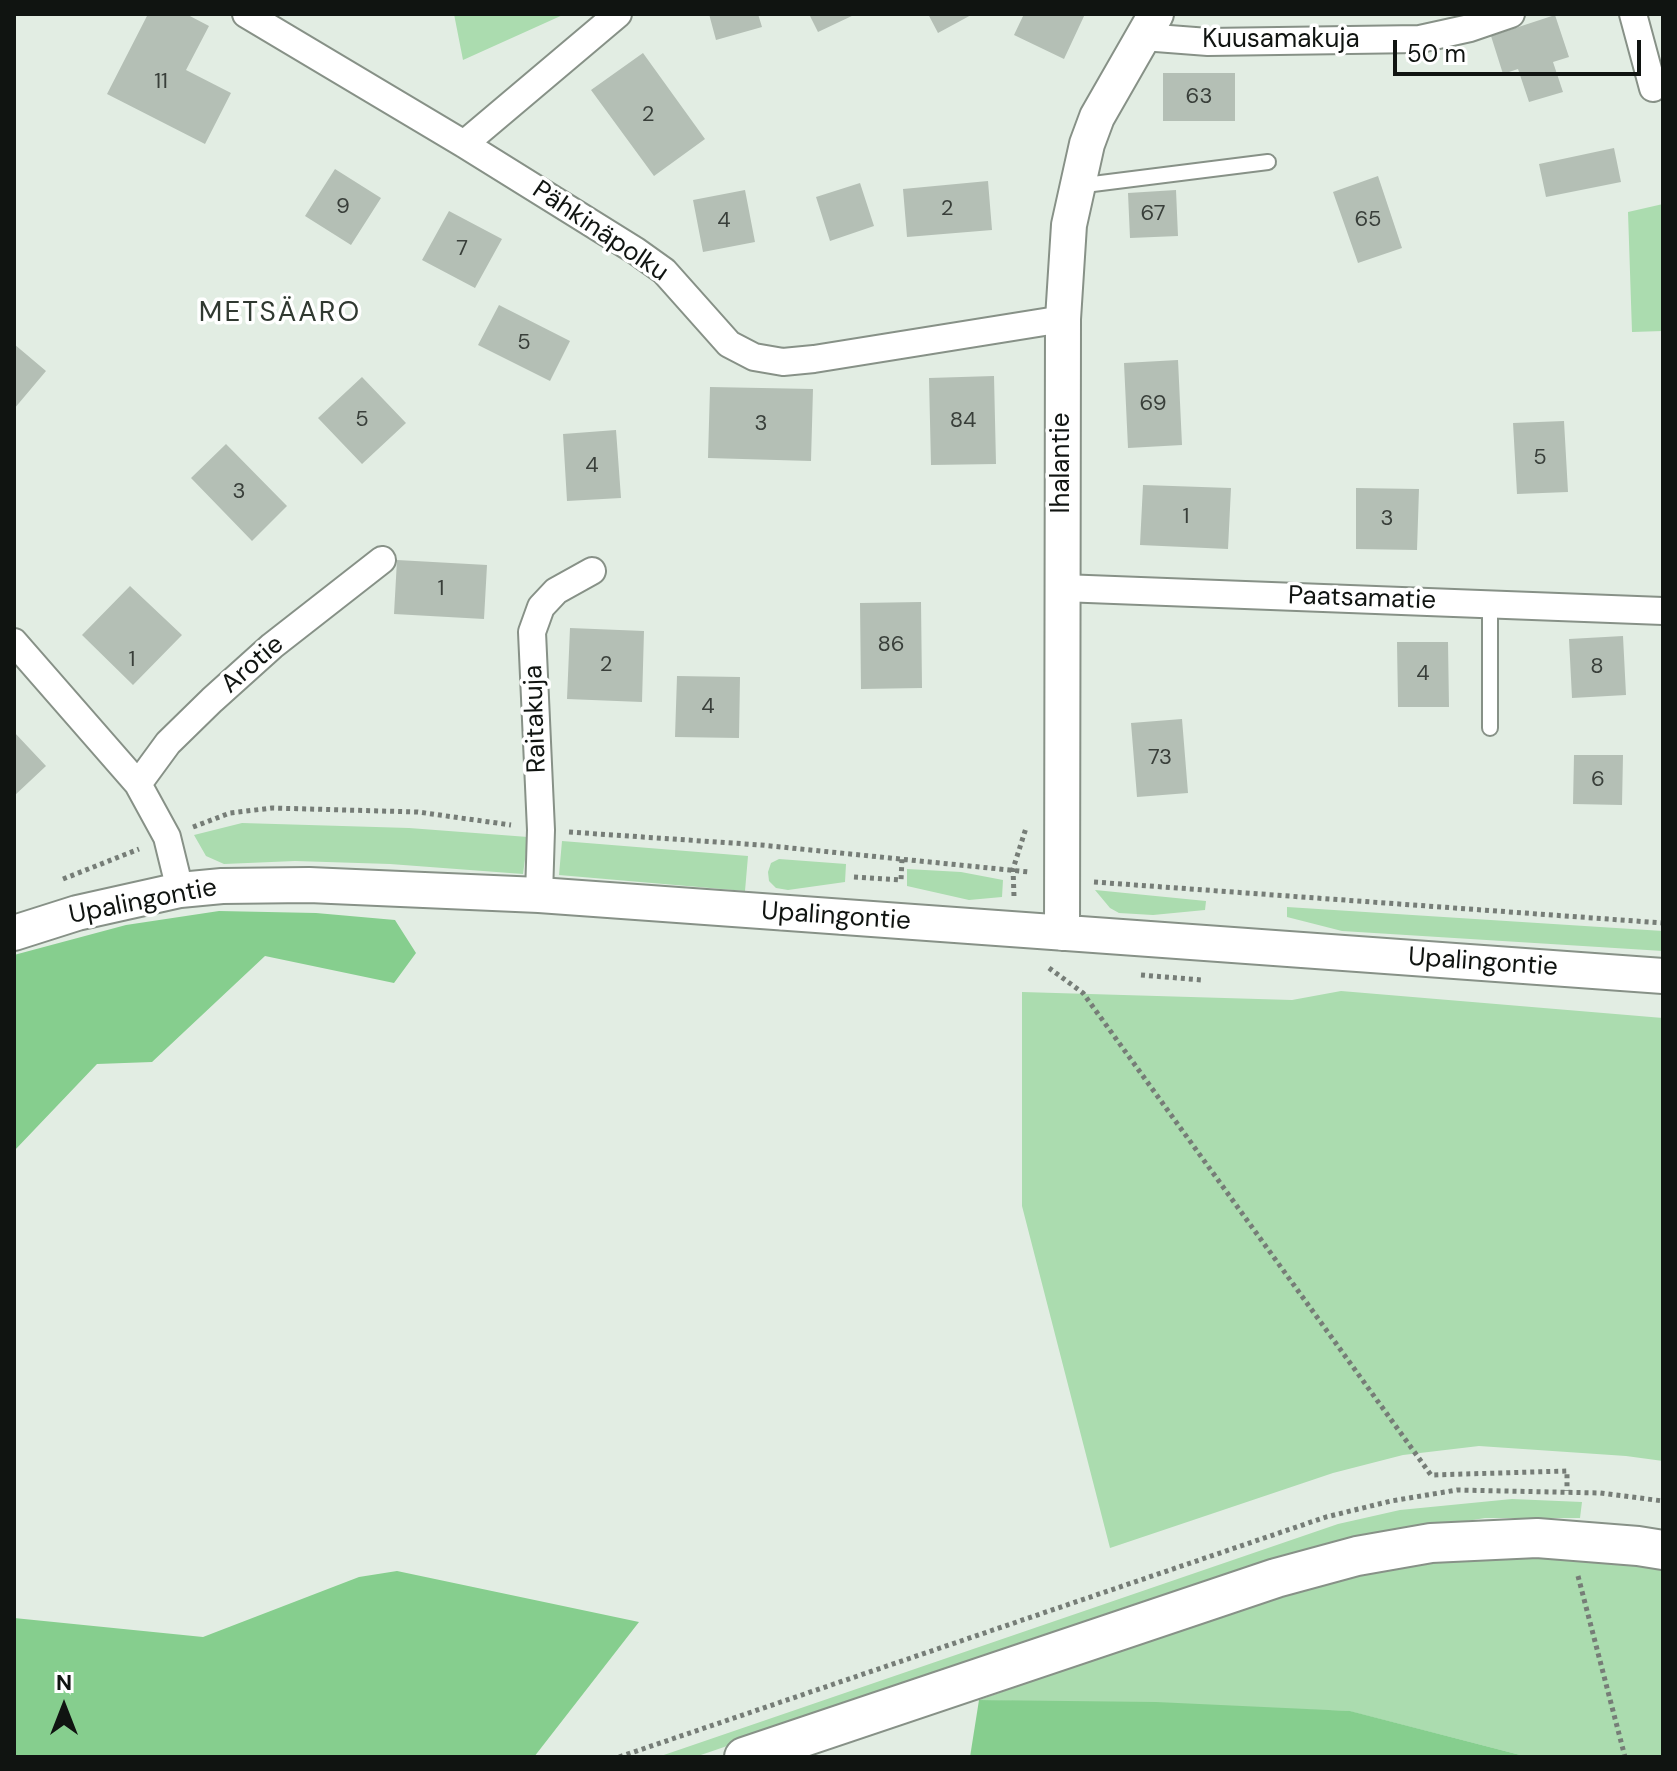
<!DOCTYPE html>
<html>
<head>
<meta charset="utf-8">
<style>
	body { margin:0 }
	#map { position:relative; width:1677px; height:1771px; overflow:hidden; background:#e2ede3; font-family:"DM Sans",sans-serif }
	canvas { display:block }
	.frame { position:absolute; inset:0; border:16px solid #101411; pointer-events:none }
	.north { position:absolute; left:24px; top:1667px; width:80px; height:80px; -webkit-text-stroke:6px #fff; paint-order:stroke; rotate:0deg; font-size:22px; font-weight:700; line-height:32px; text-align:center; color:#101411 }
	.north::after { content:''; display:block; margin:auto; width:28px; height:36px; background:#101411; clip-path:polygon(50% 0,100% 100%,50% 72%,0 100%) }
	.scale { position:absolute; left:1393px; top:40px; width:248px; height:36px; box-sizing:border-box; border:4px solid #101411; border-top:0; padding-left:10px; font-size:24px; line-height:28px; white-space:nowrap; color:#101411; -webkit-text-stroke:6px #fff; paint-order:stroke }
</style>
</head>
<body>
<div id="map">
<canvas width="1677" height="1771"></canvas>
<div class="frame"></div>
<div class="north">N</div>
<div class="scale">50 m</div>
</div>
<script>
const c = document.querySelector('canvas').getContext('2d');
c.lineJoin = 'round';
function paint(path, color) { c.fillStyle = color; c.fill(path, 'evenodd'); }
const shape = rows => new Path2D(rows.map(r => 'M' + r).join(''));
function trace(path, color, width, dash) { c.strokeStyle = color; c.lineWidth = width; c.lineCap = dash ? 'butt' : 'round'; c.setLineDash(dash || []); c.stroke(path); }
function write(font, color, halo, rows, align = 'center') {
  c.font = font + ' "DM Sans",sans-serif'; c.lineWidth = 7; c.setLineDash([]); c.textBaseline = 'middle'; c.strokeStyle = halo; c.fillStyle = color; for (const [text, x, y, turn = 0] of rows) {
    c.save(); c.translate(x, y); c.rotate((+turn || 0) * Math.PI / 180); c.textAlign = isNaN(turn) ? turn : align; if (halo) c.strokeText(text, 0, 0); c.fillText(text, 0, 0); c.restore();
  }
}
paint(shape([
	[454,14,565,14,463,60],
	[1663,204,1663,331,1632,332,1628,212],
	[242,823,409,828,528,837,523,874,390,864,295,861,224,864,206,856,194,835],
	[562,841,748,856,745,891,559,875],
	[779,859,846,864,845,882,788,890,776,888,769,881,768,872,771,863],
	[907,869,961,872,1003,880,1002,897,969,900,907,886],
	[1095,890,1206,901,1205,910,1153,915,1119,913,1110,908],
	[1287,907,1663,931,1663,951,1342,931,1287,917],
	[1341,991,1663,1018,1663,1461,1626,1456,1479,1446,1403,1455,1333,1473,1110,1548,1022,1206,1022,992,1292,1000],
	[1512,1499,1582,1502,1580,1518,1485,1518,1399,1532,1045,1637,695,1757,658,1757,1338,1524,1400,1510],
	[1521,1558,1598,1560,1663,1569,1663,1757,1528,1757,1349,1711,979,1700,1260,1601,1334,1578,1431,1563]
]), '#abdcaf');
paint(shape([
	[219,911,316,913,395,920,416,953,394,983,265,956,152,1062,97,1064,14,1151,14,955,126,925],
	[397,1571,639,1622,534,1757,14,1757,14,1618,203,1637,359,1577],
	[979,1700,1156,1702,1350,1711,1528,1757,970,1757]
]), '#86ce8e');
paint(shape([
	[148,14,186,14,209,26,186,70,231,93,205,144,107,94],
	[709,14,758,14,762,27,716,40],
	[809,14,856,14,818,32],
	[928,14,973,14,938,33],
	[1024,14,1085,14,1064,59,1014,35],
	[1555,15,1569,57,1553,62,1563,92,1529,102,1518,69,1503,74,1491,36],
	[643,53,705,139,654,176,591,90],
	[1163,73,1235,73,1235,121,1163,121],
	[1614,148,1621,182,1546,197,1539,164],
	[335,169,381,198,351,245,305,216],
	[1378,176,1402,248,1358,263,1333,192],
	[988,181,992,230,907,237,903,189],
	[860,183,874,226,830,241,816,197],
	[745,190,755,242,703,252,693,200],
	[1176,190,1178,236,1130,238,1128,193],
	[449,211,502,239,475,288,422,260],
	[499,305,570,341,550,381,478,345],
	[14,344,46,371,14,409],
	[1178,360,1182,445,1128,448,1124,363],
	[994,376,996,464,931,465,929,378],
	[362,377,406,423,362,464,318,418],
	[710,387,813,389,811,461,708,458],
	[1564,421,1568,492,1517,494,1513,423],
	[616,430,621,498,567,501,563,434],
	[226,444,287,506,252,541,191,478],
	[1143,485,1231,488,1228,549,1140,545],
	[1356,488,1419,489,1417,550,1356,549],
	[397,560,487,565,484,619,394,614],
	[130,586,182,635,133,685,82,635],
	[921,602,922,688,861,689,860,603],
	[570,628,644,631,642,702,567,699],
	[1623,636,1626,695,1572,698,1569,639],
	[1397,642,1448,642,1449,707,1398,707],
	[677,676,740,677,739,738,675,737],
	[1182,719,1188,793,1137,797,1131,723],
	[14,732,46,766,14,796],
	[1574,755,1623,755,1622,805,1573,804]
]), '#b4bfb5');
const service = shape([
	[1077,186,1268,162],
	[1490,604,1490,728]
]);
const minor = shape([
	[246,14,464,144,636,251,664,271,729,344,754,357,783,362,814,359,1063,319],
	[1633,14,1653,88],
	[1143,37,1208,42,1420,39,1470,28,1511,14],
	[464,144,618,14],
	[1062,588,1663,611],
	[14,642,138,784,167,837,180,890],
	[138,784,168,743,212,700,272,646,382,560],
	[539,895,541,830,532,632,541,607,556,591,592,571]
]);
const tertiary = shape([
	[14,933,77,913,180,890,222,886,309,885,539,895,1663,976],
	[1062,933,1063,319,1069,225,1087,144,1097,117,1156,14]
]);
const secondary = shape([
	[744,1757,1276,1578,1357,1556,1431,1543,1537,1538,1638,1546,1663,1550]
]);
trace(service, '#879187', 18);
trace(minor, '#879187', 30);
trace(tertiary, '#879187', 38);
trace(secondary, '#879187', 42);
trace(shape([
	[193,827,230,813,272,808,418,812,511,825],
	[569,832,761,845,1029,872],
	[854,877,901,880,902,859],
	[63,879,139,849],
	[1094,882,1663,923],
	[1014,896,1013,869,1026,828],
	[1049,968,1083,993,1431,1475,1567,1471,1567,1491],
	[1141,975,1202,980],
	[1578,1576,1625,1757],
	[619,1757,1326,1517,1391,1501,1457,1490,1600,1493,1663,1501]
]), '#767d77', 5, [4, 4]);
trace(service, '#fff', 14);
trace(minor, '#fff', 26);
trace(tertiary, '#fff', 34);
trace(secondary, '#fff', 38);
write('22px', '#393f3a', null, [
	["11",161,82],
	["63",1199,97],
	["2",648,115],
	["9",343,207],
	["2",947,209],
	["67",1153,214],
	["65",1368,220],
	["4",724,221],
	["7",462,249],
	["5",524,343],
	["69",1153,404],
	["5",362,420],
	["84",963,421],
	["3",761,424],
	["5",1540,458],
	["4",592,466],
	["3",239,492],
	["1",1186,517],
	["3",1387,519],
	["1",441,589],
	["86",891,645],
	["1",132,660],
	["2",606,665],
	["8",1597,667],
	["4",1423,674],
	["4",708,707],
	["73",1160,758],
	["6",1598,780]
]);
write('26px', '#101411', '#fff', [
	["Kuusamakuja",1281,40],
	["Pähkinäpolku",600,232,34],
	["Ihalantie",1062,463,-90],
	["Paatsamatie",1362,599,2],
	["Arotie",253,665,-41],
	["Raitakuja",536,719,-92],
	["Upalingontie",143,902,-11],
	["Upalingontie",836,917,4],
	["Upalingontie",1483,963,4]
]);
c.letterSpacing = '2px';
write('28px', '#303931', '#fff', [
	["METSÄARO",280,314]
]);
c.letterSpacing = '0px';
</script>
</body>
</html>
